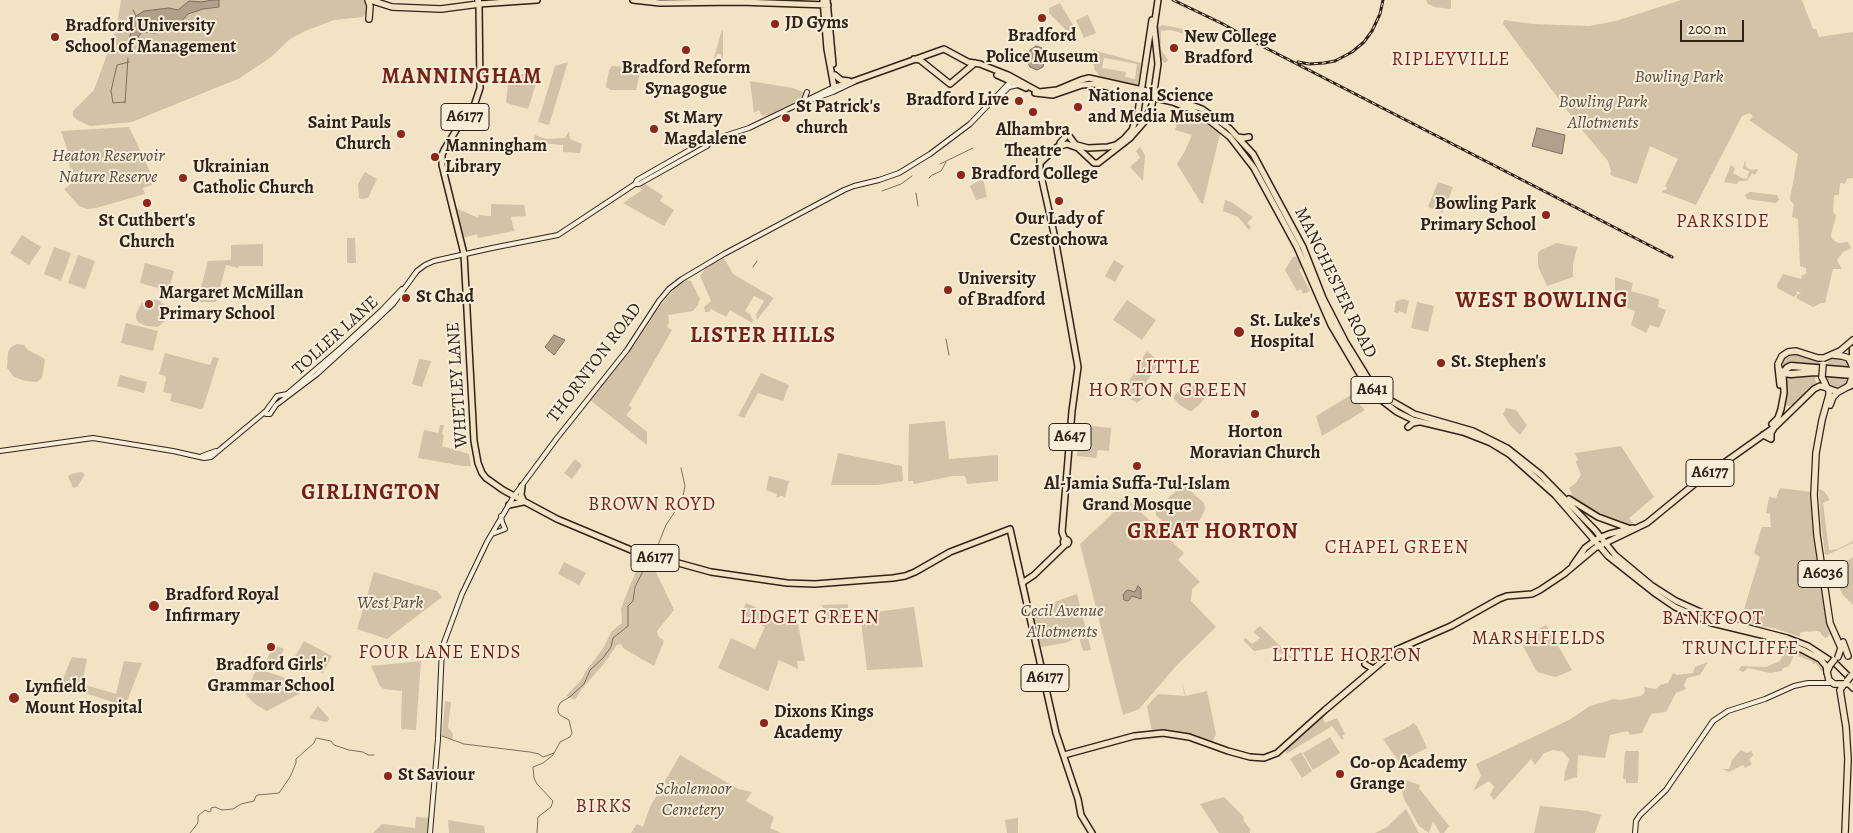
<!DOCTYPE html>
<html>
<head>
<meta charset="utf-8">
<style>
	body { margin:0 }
	#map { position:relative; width:1853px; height:833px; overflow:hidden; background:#f3e3c5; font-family:Alegreya,serif }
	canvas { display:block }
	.scale { position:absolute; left:1680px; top:20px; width:64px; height:22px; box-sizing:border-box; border:2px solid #312217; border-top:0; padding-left:6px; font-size:15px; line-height:18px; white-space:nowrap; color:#312217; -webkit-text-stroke:4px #f7edd9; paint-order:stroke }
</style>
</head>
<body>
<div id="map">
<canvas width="1853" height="833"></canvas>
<div class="scale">200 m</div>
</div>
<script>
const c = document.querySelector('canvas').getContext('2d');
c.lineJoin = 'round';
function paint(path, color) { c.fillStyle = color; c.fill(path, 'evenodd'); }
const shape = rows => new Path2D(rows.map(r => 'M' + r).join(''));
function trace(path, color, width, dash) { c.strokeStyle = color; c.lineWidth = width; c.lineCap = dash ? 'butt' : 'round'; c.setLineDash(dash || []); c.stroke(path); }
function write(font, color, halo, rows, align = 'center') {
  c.font = font + ' Alegreya,serif'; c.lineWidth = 4; c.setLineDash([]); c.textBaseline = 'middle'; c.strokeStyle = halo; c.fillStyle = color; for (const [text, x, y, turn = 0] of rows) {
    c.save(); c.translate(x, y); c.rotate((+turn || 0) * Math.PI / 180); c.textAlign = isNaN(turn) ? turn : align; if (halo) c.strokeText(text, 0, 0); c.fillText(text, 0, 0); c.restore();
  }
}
paint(shape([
	[121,0,363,0,367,3,367,12,363,17,334,20,305,31,290,39,271,57,240,78,132,122,90,126,76,119,73,116,73,111,94,90,116,30],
	[1426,0,1451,0,1451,9,1435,7,1428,4],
	[1681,0,1802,0,1813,29,1816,29,1819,37,1853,32,1853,178,1847,179,1845,184,1840,183,1839,195,1834,195,1833,211,1836,216,1831,235,1832,239,1838,243,1848,242,1851,248,1843,252,1837,260,1842,269,1833,269,1825,303,1821,303,1813,307,1796,298,1797,295,1801,293,1796,291,1797,294,1794,297,1777,288,1777,285,1783,274,1801,279,1802,275,1806,274,1806,268,1800,266,1798,219,1792,217,1794,205,1790,199,1798,154,1749,120,1753,117,1750,113,1742,116,1696,205,1662,192,1663,190,1666,190,1667,187,1665,186,1678,159,1650,146,1637,184,1610,175,1611,171,1608,161,1578,125,1503,24,1504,20,1532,24,1589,26,1616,21],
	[1060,3,1073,25,1078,36,1069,37,1064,28,1049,13,1049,8],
	[1088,15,1096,33,1084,38,1076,20],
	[1163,25,1194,31,1194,33,1198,34,1197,37,1170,30,1161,31,1161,50,1168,60,1165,63,1161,60,1157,34,1157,27],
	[722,30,723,31,723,62,720,64,719,64,721,62,721,54,717,54,715,61,717,63,713,61],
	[1093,50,1141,63,1138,84,1134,85,1100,77,1095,70,1091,55],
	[1104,58,1137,64,1135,79,1125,77,1126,72,1102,68],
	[568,62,549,125,538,122,555,66],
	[612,66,636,68,640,73,636,90,611,90,606,87,609,70],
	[540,71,528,109,506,103,508,83,514,83,516,74,524,74],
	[750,81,793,88,803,92,805,95,803,98,769,115,762,116,759,110,754,113],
	[1183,111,1199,117,1214,126,1220,134,1203,204,1201,203,1177,164,1185,151,1192,135,1175,130,1181,112],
	[129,127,154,180,152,181,152,185,143,188,145,194,96,208,87,209,79,206,64,189,75,181,69,164,67,156,69,155,61,131],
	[569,131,570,139,582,144,580,153,563,152,563,145,538,143,538,140,534,140,535,135,546,139,565,138],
	[1140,147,1145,155,1143,181,1130,167,1140,158,1136,151],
	[1745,160,1746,167,1751,170,1758,169,1755,175,1752,173,1747,181,1739,181,1737,184,1724,182,1731,165,1735,168,1733,173,1742,178,1747,179,1749,171,1743,169],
	[365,172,377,179,368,198,362,199,359,198,358,184],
	[983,178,987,197,976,200,970,186],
	[1438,182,1453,187,1443,213,1428,207],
	[644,183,663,196,660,201,674,210,664,226,623,203,642,190,640,187],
	[259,185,300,188,298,193,260,190],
	[1750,192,1777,195,1779,200,1776,203,1747,199,1745,195],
	[1225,200,1231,202,1253,217,1247,223,1251,227,1249,230,1238,217,1223,211],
	[491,204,524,205,526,216,511,217,514,231,478,238,477,234,463,238,456,208,478,218,479,215,491,216],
	[22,235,41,247,29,265,10,253],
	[347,238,355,238,356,263,347,263],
	[1557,243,1577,247,1573,265,1573,277,1547,286,1538,266,1538,253,1541,250],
	[263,244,263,266,239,266,238,268,226,265,216,302,197,302,208,261,231,260,231,245],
	[54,247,71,253,61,281,44,274],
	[78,255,95,261,85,289,68,283],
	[1298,256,1303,267,1299,269,1310,291,1303,294,1301,289,1297,291,1285,270,1293,257],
	[722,258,725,260,733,274,774,298,757,320,756,314,764,301,754,296,745,311,750,314,753,320,752,323,730,310,726,317,711,309,709,312,705,312,704,307,711,301,700,276,705,269],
	[1114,260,1124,266,1115,282,1105,276],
	[145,263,174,271,168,291,140,283],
	[1615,277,1633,283,1631,291,1659,299,1658,307,1666,310,1659,328,1650,325,1646,333,1631,325,1635,311,1613,303,1616,300,1618,291,1615,292],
	[686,280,691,281,700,299,698,305,693,311,668,315,669,322,667,327,672,330,629,405,632,408,626,415,647,432,647,445,590,400,636,343,660,306,675,288],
	[150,299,158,300,166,306,168,312,164,322,158,327,146,326,138,322,136,318,136,314,141,304],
	[1403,299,1409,301,1406,314,1399,311,1398,313,1394,312,1396,301],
	[1127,300,1156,320,1142,340,1113,320],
	[1417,302,1434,306,1428,332,1411,328],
	[126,323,158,331,153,351,121,343],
	[17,344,24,345,28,350,45,359,42,378,37,382,25,381,14,377,7,368,8,352,11,347],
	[1147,351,1163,365,1160,370,1156,368,1139,392,1144,397,1137,403,1122,393],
	[165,353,210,365,213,357,219,358,203,408,200,409,170,401,172,394,163,392,166,379,165,376,159,374],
	[1794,353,1818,360,1820,365,1790,363,1782,370,1780,367,1782,360,1788,354],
	[1834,358,1845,360,1850,368,1826,366,1829,360],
	[419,359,431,361,422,387,412,384],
	[761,373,789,385,783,401,758,393,744,418,738,416],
	[1812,374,1816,376,1815,380,1818,385,1805,394,1795,404,1789,406,1785,405,1784,377],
	[120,375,147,382,144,393,117,386],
	[1825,375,1849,377,1847,384,1836,388,1827,386],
	[1190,382,1201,383,1209,392,1200,404,1192,411,1190,411,1180,405,1174,399,1174,396,1184,384],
	[1351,395,1365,410,1322,436,1316,416],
	[1506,408,1516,410,1527,425,1520,435,1510,425,1503,414],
	[945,421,949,459,998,455,998,481,967,484,965,476,953,476,914,484,913,481,908,481,909,424],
	[440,425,444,425,442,434,444,435,442,446,469,454,471,466,463,466,418,458,424,430,438,433],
	[1080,425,1111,428,1109,451,1098,450,1096,458,1077,456],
	[1621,446,1654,497,1629,518,1634,525,1630,525,1614,521,1588,508,1571,497,1572,494,1569,488,1576,483,1581,475,1576,462,1578,460,1575,453],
	[838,453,902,466,903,481,877,485,831,485],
	[575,459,582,465,572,479,564,473],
	[82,472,85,475,77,487,73,488,68,476,71,474],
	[769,476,789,481,785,497,781,496,776,498,777,494,766,490],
	[1186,487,1204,503,1205,509,1201,518,1191,530,1182,534,1176,534,1156,515,1156,509,1178,489],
	[1780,488,1811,492,1813,524,1828,627,1833,637,1829,634,1828,637,1825,638,1821,634,1821,632,1817,631,1802,632,1800,634,1800,637,1777,629,1750,624,1744,609,1760,557,1754,553,1762,527,1771,527,1770,514,1766,513,1769,497,1776,498],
	[1819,489,1824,491,1830,500,1823,503,1829,550,1838,549,1853,541,1853,543,1827,555,1825,554,1821,524],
	[1124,496,1184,553,1178,560,1200,582,1192,589,1191,601,1216,627,1177,665,1139,709,1123,715,1080,544,1110,516,1113,512,1111,507],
	[646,557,663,564,656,572,674,610,657,631,658,636,664,641,654,666,623,648,621,644,617,645,602,666,581,690,575,700,566,696,581,680,586,671,604,647,611,632,622,623,621,609,625,598,639,564],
	[1853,557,1853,605,1842,594,1838,583,1838,576,1841,565],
	[564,562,586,573,579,585,558,574],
	[374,572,437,591,442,597,387,639,357,629],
	[1077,594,1091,650,1083,651,1079,637,1065,643,1041,647,1032,614,1057,601],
	[746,603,779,617,781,613,789,615,790,622,798,624,805,661,797,661,798,669,779,660,768,691,718,668,731,638,755,649,765,627,741,614],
	[848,604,848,617,827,619,826,612,823,612,823,607,821,605],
	[914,607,923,667,867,670,861,621,876,620,875,612],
	[1546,625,1572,670,1556,677,1537,672,1522,644,1526,641,1524,637],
	[1260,626,1294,660,1271,648,1254,651,1243,640,1246,638,1252,644,1260,638,1253,632],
	[304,641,332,656,323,673,294,658],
	[274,645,284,649,275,668,265,663],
	[1781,646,1791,647,1813,658,1822,666,1823,670,1821,671,1816,663,1813,664,1812,661,1794,655,1789,666,1782,669,1782,671,1770,673,1748,668,1743,672,1739,670,1741,666,1766,667,1780,661,1785,650],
	[72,657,87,659,82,684,116,694,124,661,142,663,125,706,76,690,62,681],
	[421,661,416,730,401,729,402,691,384,689,380,686,371,666],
	[1708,662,1700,675,1687,678,1684,685,1686,689,1676,693,1666,712,1651,714,1642,733,1630,735,1628,731,1610,735,1605,758,1578,755,1577,777,1564,781,1565,772,1569,759,1563,752,1553,750,1544,753,1535,765,1531,759,1494,800,1490,795,1494,787,1489,781,1473,791,1481,776,1476,764,1569,720,1590,706,1614,699,1620,700,1641,696,1645,692,1644,687,1656,689,1660,685,1668,683,1673,673,1677,675,1693,673,1695,667],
	[258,669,280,676,310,688,267,711,255,704,246,695,254,674],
	[1181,680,1186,696,1207,691,1216,734,1212,743,1178,732,1152,731,1147,706,1158,694,1185,696],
	[445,701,451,702,448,727,453,734,452,740,442,735],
	[318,706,329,718,328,721,326,722,309,718],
	[1322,716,1325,723,1337,718,1345,734,1342,736,1344,739,1342,740,1332,726,1286,754,1286,750],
	[1413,723,1417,726,1427,748,1399,762,1383,739,1408,727],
	[1330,737,1340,753,1313,770,1303,753],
	[1741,750,1747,753,1751,751,1753,755,1749,760,1752,764,1745,768,1743,765,1729,772,1722,769,1729,769,1732,760],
	[1625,751,1639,751,1638,783,1626,783,1626,779,1623,779],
	[1301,752,1312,771,1302,778,1290,759],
	[680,755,738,789,752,792,746,801,774,817,770,828,781,833,631,833,637,824,643,827,650,807],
	[1405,780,1420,785,1419,788,1449,826,1444,833,1440,833,1433,821,1429,833,1419,826,1404,799,1400,783,1407,783],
	[1224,797,1244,817,1243,820,1250,829,1250,833,1219,833,1200,804],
	[1540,806,1587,811,1601,815,1595,833,1534,833],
	[1406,809,1419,833,1375,833,1387,827],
	[416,817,429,818,427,833,373,833,382,824,415,828],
	[1018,818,1018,833,1007,833,1005,820],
	[448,820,484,826,485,833,449,833]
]), '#d2c2a7');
const water = shape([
	[213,0,219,0,219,7,203,9,188,14,180,23,165,23,159,32,155,33,142,32,133,44,128,44,134,19,136,16,144,11,169,8,178,10,189,1,201,2,213,0],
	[1036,46,1042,48,1045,58,1043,67,1037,70,1030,67,1026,59,1030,50,1036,46],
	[1537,128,1565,135,1562,154,1532,146,1537,128],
	[554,335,565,340,554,355,545,347,554,335],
	[1138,586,1141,589,1141,599,1132,596,1128,601,1124,600,1123,595,1126,591,1128,590,1135,592,1138,586]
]);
paint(water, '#b1a18a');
trace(water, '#7e6e5c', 1);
trace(shape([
	[133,10,136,16],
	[128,49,129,45],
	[125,102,113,103,111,91,117,65,129,62],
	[125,103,128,58],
	[940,164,973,148],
	[929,178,932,175,941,171,946,162],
	[882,191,901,184,912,176],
	[916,193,918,206],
	[753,267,757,261],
	[946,339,949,355],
	[656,550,666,525,678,507,683,496,685,486,681,468],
	[442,736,464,744,530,752,539,754,543,757,554,753],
	[190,833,198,823,198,816,205,810,209,812,211,811,211,808,215,807,222,810,233,809,241,804,254,801,256,796,258,795,279,793,290,777,296,763,296,759,314,743,316,738,331,741,334,745,349,750,363,752,368,755,374,755],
	[537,833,538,817,551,807,553,801,537,784,534,778,533,767,543,763,553,755,560,742,570,737,572,733,569,720,560,715,558,712,558,707,561,702,571,696,584,684,590,670,603,658,611,647,613,638,628,626,628,606,633,601,635,587,643,571,650,560]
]), '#7e6e5c', 1);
const secondary = shape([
	[804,100,807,92],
	[810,100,833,92,854,82],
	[996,100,1009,87,1018,85],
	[635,184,639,184,707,146,712,140],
	[266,414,270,414,276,405,317,374,374,322,393,304,417,271,425,265,434,261,492,248,558,235,635,184,637,180,707,140,712,140,749,128,834,87],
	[0,451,93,438,173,451,204,458,211,457,266,411,277,396,287,394,342,347,382,310,402,289],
	[202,456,216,451],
	[492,534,505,529,502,522,501,516],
	[430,833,438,739,442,648,462,594,487,542,514,496,557,438,627,350,659,301,669,289,682,279,724,254,844,190,854,186,879,180,899,173,930,154,970,124,1011,81],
	[1635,833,1636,821,1640,815,1666,790,1713,721,1728,711,1765,699,1794,686,1808,683,1831,683]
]);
const primary = shape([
	[537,0,479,4,480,88,474,106,458,127,444,150,442,155,442,165,464,254,474,441,478,463,482,473,486,478,503,490,557,519,631,550,711,572,787,583,815,584,893,578,905,576,915,572,950,552,1010,529,1056,733,1078,799,1081,815,1092,833],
	[633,0,660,3,739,2,828,5],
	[823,0,827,49,834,87],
	[827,0,833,64],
	[914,59,920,60,950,84,975,63],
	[835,75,841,80,849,81],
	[997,75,1026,88],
	[834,87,843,85,944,49,968,62,980,64,1008,75,1039,92,1057,90,1081,80,1089,78,1165,95,1202,109,1229,128,1253,154,1303,247,1323,298,1345,341,1369,380,1388,399,1414,414,1473,431,1507,448,1541,475,1595,530,1615,555,1651,585,1676,601,1718,620,1787,638,1808,646,1837,665,1853,681],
	[1035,93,1053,95,1082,85,1095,84,1173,102,1190,109,1210,121,1230,137,1254,168,1297,247,1331,325,1361,376,1380,399,1397,412,1413,420,1463,432,1491,443,1509,454,1555,495,1608,556,1656,594,1675,607,1712,623,1774,638],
	[1066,132,1075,144],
	[1238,137,1244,138,1249,137],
	[1060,143,1066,136],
	[1077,145,1088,148,1108,147,1116,145,1124,139,1132,130,1138,112,1152,20],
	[1040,159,1040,171,1055,238,1078,367,1072,411,1064,508,1062,532,1065,540],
	[1040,163,1057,147,1067,144,1078,148,1094,163,1098,163,1130,138,1144,122,1152,105,1158,64,1154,27,1158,0],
	[1778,367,1780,385],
	[1772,424,1778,418,1781,409,1784,393,1783,373],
	[1408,427,1413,423,1419,422],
	[1763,435,1771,439,1771,433,1774,428],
	[522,486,521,495,524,502],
	[1569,499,1598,517,1628,528],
	[509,505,523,502],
	'1063.5 542a2.5 2.5 0 1 1 5 0a2.5 2.5 0 1 1-5 0Z',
	[1573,565,1585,548,1597,539,1609,534,1633,528],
	[1022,583,1034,575,1065,545],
	[1771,637,1803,650,1820,659,1826,666,1827,672],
	[1365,664,1373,669],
	[1844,684,1849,684,1853,688],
	[1064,755,1134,736,1163,733,1189,737,1228,751,1250,757,1264,758,1277,753,1325,710,1396,650,1451,626,1499,599,1507,596,1532,594,1540,590,1564,574,1595,548,1647,523,1697,482,1776,426,1814,389,1820,386,1827,388]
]);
const trunk = shape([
	[368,0,370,6,369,19],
	[370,0,392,7,441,9,479,4,478,0],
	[1833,355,1842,356,1849,358,1853,368],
	[1783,373,1779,369,1778,364,1782,356,1788,352,1796,351,1818,358,1824,358,1840,351,1853,340],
	[1822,377,1827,388,1838,392,1849,386,1853,375],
	[1829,390,1829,395,1822,420,1816,453,1814,495,1817,535,1827,603,1830,623,1841,648,1838,657],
	[1830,405,1833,397,1838,392],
	[1843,642,1848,656],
	[1830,665,1827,672,1829,680,1834,684,1844,684],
	[1844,684,1840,690,1846,727,1848,759,1845,833]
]);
const motorway = shape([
	[1853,349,1853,356],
	[1850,360,1853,362],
	[1853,371,1791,366,1787,368,1783,373,1791,374,1815,372,1853,375],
	[1849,386,1853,384]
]);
trace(secondary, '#312217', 6);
trace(primary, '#312217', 8);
trace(trunk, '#312217', 8);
trace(motorway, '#312217', 9);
trace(secondary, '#f7edd9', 4);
trace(primary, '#f3e3c5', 5);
trace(trunk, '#f3e3c5', 5.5);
trace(motorway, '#f3e3c5', 6);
const rail = shape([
	[1173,0,1223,24,1262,46,1672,257],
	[1298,62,1309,64,1324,63,1335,61,1352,52,1364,42,1372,31,1380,14,1383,0]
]);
trace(rail, '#312217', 3);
trace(rail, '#f7edd9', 1, [4]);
const trunkBridge = shape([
	[1822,377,1823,364],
	[1830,665,1834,660],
	[1847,681,1851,676]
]);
trace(trunkBridge, '#312217', 8, []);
trace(trunkBridge, '#f3e3c5', 5.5);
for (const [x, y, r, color] of [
	[1042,18,5,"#8f2418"],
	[775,24,5,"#8f2418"],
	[55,37,5,"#8f2418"],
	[1174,48,5,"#8f2418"],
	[686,50,5,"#8f2418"],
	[1019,101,5,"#8f2418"],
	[1078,107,5,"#8f2418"],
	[1033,112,5,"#8f2418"],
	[786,118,5,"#8f2418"],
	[654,129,5,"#8f2418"],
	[401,134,5,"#8f2418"],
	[435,157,5,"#8f2418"],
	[961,175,5,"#8f2418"],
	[183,178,5,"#8f2418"],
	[1059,201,5,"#8f2418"],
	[147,203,5,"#8f2418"],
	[1546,215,5,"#8f2418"],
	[948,290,5,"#8f2418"],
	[406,298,5,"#8f2418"],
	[149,304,5,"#8f2418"],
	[1239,332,6,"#8f2418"],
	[1441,363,5,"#8f2418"],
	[1255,414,5,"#8f2418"],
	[1137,466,5,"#8f2418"],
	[154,606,6,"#8f2418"],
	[271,647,5,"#8f2418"],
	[14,698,6,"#8f2418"],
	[764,723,5,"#8f2418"],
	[1340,774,5,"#8f2418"],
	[388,776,5,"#8f2418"]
]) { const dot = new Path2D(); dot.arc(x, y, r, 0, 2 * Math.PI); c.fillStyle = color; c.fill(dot); trace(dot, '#f7edd9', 2); }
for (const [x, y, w] of [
	[465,117,48],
	[1372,390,42],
	[1070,437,42],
	[1710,473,48],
	[655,558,48],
	[1823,574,50],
	[1045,678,48]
]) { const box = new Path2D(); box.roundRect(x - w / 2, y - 13.5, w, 27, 4); c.fillStyle = '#f7edd9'; c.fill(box); trace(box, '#312217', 1); }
write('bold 16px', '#312217', null, [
	["A6177",465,117],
	["A641",1372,390],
	["A647",1070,437],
	["A6177",1710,473],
	["A6177",655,558],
	["A6036",1823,574],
	["A6177",1045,678]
]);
write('bold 18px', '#312217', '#f7edd9', [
	["JD Gyms",785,24],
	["Bradford University",65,27],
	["School of Management",65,48],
	["Bradford",1042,37,"center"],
	["Police Museum",1042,58,"center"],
	["New College",1184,38],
	["Bradford",1184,59],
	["Bradford Reform",686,69,"center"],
	["Synagogue",686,90,"center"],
	["National Science",1088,97],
	["and Media Museum",1088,118],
	["Bradford Live",1009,101,"right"],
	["St Patrick's",796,108],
	["church",796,129],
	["St Mary",664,119],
	["Magdalene",664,140],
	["Saint Pauls",391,124,"right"],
	["Church",391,145,"right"],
	["Alhambra",1033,131,"center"],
	["Theatre",1033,152,"center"],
	["Manningham",445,147],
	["Library",445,168],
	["Ukrainian",193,168],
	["Catholic Church",193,189],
	["Bradford College",971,175],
	["Bowling Park",1536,205,"right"],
	["Primary School",1536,226,"right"],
	["Our Lady of",1059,220,"center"],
	["Czestochowa",1059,241,"center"],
	["St Cuthbert's",147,222,"center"],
	["Church",147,243,"center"],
	["University",958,280],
	["of Bradford",958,301],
	["Margaret McMillan",159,294],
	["Primary School",159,315],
	["St Chad",416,298],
	["St. Luke's",1250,322],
	["Hospital",1250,343],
	["St. Stephen's",1451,363],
	["Horton",1255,433,"center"],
	["Moravian Church",1255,454,"center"],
	["Al-Jamia Suffa-Tul-Islam",1137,485,"center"],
	["Grand Mosque",1137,506,"center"],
	["Bradford Royal",165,596],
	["Infirmary",165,617],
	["Bradford Girls'",271,666,"center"],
	["Grammar School",271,687,"center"],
	["Lynfield",25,688],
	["Mount Hospital",25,709],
	["Dixons Kings",774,713],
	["Academy",774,734],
	["Co-op Academy",1350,764],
	["Grange",1350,785],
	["St Saviour",398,776]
], 'left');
write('italic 18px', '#594a3b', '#f7edd9', [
	["Bowling Park",1679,78],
	["Bowling Park",1603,103],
	["Allotments",1603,124],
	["Heaton Reservoir",108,157],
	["Nature Reserve",108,178],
	["West Park",390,604],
	["Cecil Avenue",1062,612],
	["Allotments",1062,633],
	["Scholemoor",693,790],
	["Cemetery",693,811]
]);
write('18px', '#312217', '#f7edd9', [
	["MANCHESTER ROAD",1335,283,64],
	["TOLLER LANE",336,336,-42],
	["THORNTON ROAD",595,363,-53],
	["WHETLEY LANE",458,385,-94]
]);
c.letterSpacing = '1px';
write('19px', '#7a1f14', '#f7edd9', [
	["RIPLEYVILLE",1451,60],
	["PARKSIDE",1723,222],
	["BROWN ROYD",652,505],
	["CHAPEL GREEN",1397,548],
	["LIDGET GREEN",810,618],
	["BANKFOOT",1713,619],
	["MARSHFIELDS",1539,639],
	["TRUNCLIFFE",1741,649],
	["FOUR LANE ENDS",440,653],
	["LITTLE HORTON",1347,656],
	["BIRKS",604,807]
]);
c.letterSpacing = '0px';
c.letterSpacing = '1px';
write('20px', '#7a1f14', '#f7edd9', [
	["LITTLE",1168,368],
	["HORTON GREEN",1168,391]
]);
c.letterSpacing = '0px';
c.letterSpacing = '1px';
write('bold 22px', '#7a1f14', '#f7edd9', [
	["MANNINGHAM",462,78],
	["WEST BOWLING",1542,302],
	["LISTER HILLS",763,337],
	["GIRLINGTON",371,494],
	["GREAT HORTON",1213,533]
]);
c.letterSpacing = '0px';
</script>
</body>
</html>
